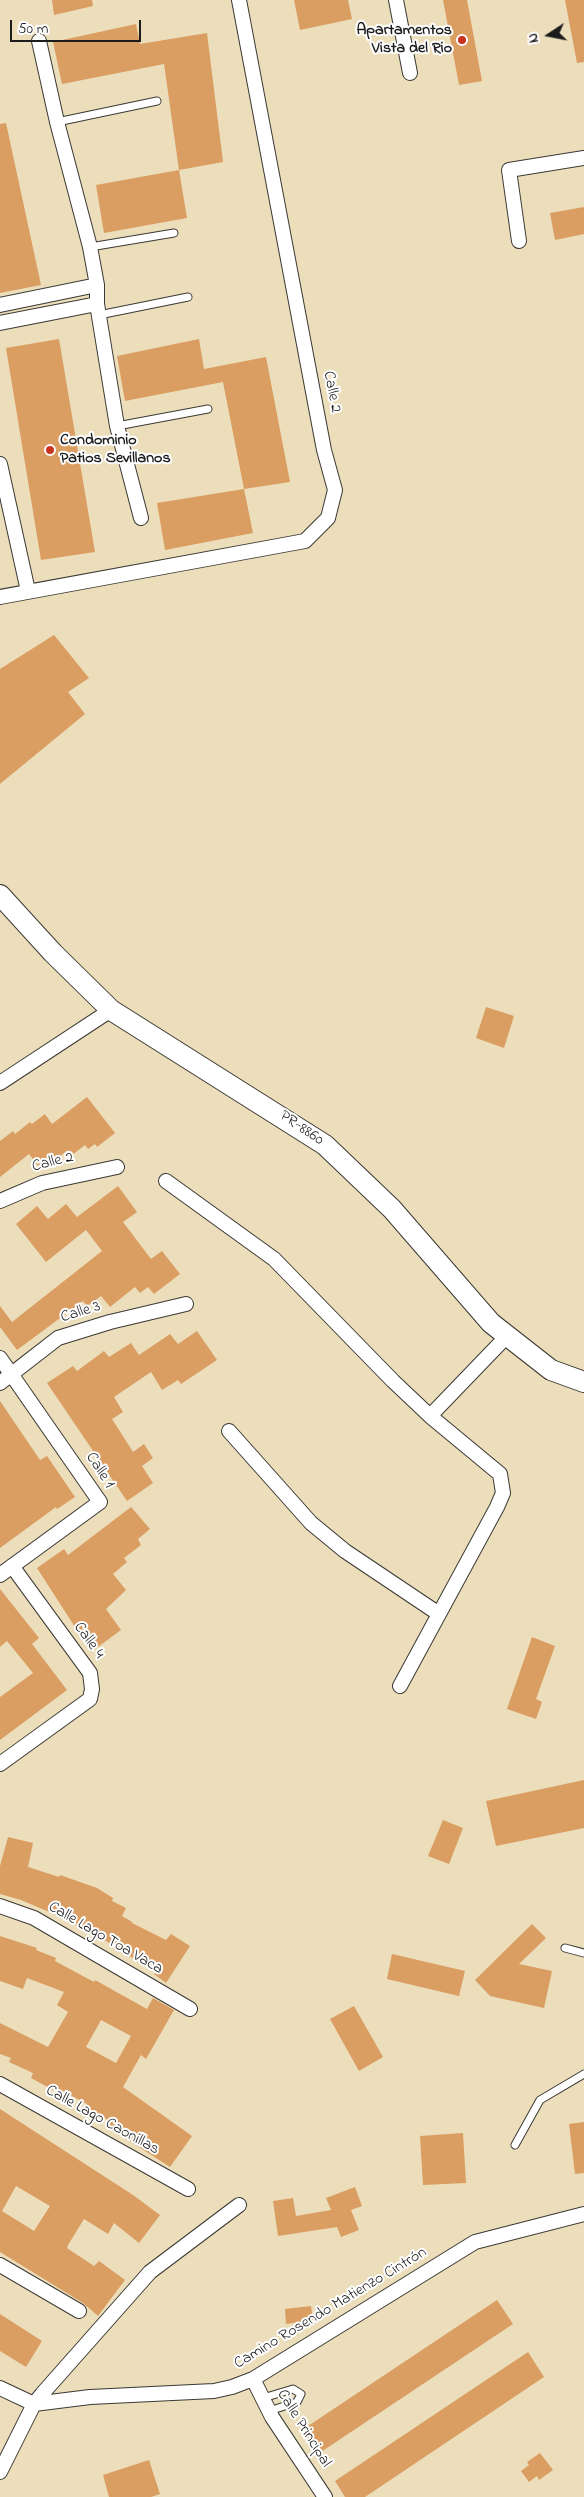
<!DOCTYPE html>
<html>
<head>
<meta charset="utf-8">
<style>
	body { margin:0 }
	#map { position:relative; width:584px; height:2497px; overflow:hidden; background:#ecdebb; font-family:"Indie Flower",sans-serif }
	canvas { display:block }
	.north { position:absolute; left:524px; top:10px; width:50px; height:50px; -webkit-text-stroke:4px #fff; paint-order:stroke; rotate:259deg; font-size:14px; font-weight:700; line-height:20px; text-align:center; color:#1c1c1c }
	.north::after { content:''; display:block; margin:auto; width:18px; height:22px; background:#1c1c1c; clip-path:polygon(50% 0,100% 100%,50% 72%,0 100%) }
	.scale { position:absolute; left:10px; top:20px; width:131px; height:22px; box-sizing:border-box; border:2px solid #1c1c1c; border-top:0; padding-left:6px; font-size:15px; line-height:18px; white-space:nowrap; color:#1c1c1c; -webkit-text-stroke:4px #fff; paint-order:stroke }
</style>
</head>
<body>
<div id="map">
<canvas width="584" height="2497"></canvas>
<div class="north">N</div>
<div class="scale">50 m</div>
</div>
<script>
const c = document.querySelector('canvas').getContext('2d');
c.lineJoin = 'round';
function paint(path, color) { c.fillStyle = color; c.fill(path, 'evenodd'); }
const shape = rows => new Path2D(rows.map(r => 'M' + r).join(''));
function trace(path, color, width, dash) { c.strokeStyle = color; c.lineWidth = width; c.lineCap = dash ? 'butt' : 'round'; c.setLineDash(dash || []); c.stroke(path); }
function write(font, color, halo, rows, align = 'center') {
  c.font = font + ' "Indie Flower",sans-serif'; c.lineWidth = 4; c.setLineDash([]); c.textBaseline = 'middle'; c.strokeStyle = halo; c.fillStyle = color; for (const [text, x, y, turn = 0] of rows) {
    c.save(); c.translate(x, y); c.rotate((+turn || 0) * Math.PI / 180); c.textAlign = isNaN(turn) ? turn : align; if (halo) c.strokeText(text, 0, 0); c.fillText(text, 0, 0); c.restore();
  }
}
paint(shape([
	[52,0,92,0,93,6,54,15],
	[294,0,348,0,352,19,300,30],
	[443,0,467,0,482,81,459,85],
	[565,0,584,0,584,62,577,63],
	[136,24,140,44,207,33,223,162,179,170,164,64,62,84,53,42],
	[6,123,41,285,0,293,0,124],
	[179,170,187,218,104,233,96,185],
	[584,207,584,234,555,240,550,213],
	[59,339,95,552,41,560,6,348],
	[199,339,204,369,266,357,290,482,244,489,223,382,125,401,117,356],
	[244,489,253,533,165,550,157,503],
	[54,635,89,678,68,692,85,714,0,784,0,669],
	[486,1007,514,1016,504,1048,476,1038],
	[87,1097,115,1133,97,1147,95,1144,88,1149,85,1145,72,1155,68,1150,54,1161,50,1157,38,1166,29,1154,0,1177,0,1141,13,1131,15,1134,30,1122,32,1124,45,1114,52,1124],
	[118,1186,137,1212,123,1222,151,1259,162,1251,180,1274,154,1294,148,1287,140,1293,135,1287,110,1307,101,1296,87,1306,83,1301,17,1350,0,1327,0,1306,12,1322,102,1251,86,1230,46,1262,16,1224,37,1206,48,1219,66,1204,77,1217],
	[197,1331,217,1360,181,1384,178,1380,162,1390,151,1372,114,1397,123,1412,112,1419,133,1452,144,1444,153,1458,142,1466,153,1483,127,1501,47,1383,73,1366,77,1371,104,1351,109,1357,131,1343,139,1355,170,1334,178,1344],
	[0,1401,40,1460,47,1456,75,1497,57,1509,56,1507,0,1548],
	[131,1507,150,1529,138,1539,141,1545,124,1558,127,1562,113,1574,126,1590,106,1609,121,1630,91,1652,37,1568,64,1549,68,1555],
	[0,1589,39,1638,32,1644,67,1690,0,1740,0,1697,33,1673,7,1641,0,1647],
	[532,1637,555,1646,536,1699,542,1702,536,1719,507,1709],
	[584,1780,584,1828,496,1846,486,1801],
	[443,1820,463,1828,449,1864,428,1856],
	[8,1837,33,1843,28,1867,59,1877,60,1875,97,1888,113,1898,112,1901,126,1908,122,1916,132,1922,132,1923,166,1940,171,1934,190,1946,166,1983,154,1974,157,1970,123,1953,124,1951,68,1920,21,1900,0,1894,0,1866],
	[532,1924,546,1938,519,1964,552,1971,544,2008,490,1996,475,1980],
	[0,1936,37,1948,36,1950,56,1958,55,1961,94,1982,95,1980,147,2009,153,1998,174,2010,146,2059,141,2055,123,2087,192,2136,170,2167,106,2126,109,2121,85,2107,87,2104,55,2087,53,2090,31,2078,33,2073,9,2062,11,2058,0,2054,0,2023,48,2047,68,2012,57,2005,64,1992,27,1978,23,1989,0,1981],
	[101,2020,131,2036,116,2063,86,2047],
	[392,1954,465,1971,459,1996,387,1979],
	[354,2006,383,2057,359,2071,330,2019],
	[0,2109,133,2195,160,2215,139,2243,114,2223,108,2234,84,2219,68,2245,67,2248,94,2266,99,2261,125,2280,98,2316,83,2303,0,2252],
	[16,2186,50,2206,34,2231,2,2211],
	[584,2122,584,2173,575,2174,569,2124],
	[463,2133,466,2183,423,2185,420,2136],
	[355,2187,362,2206,351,2210,359,2230,341,2237,337,2227,278,2236,273,2201,293,2198,296,2216,331,2210,326,2198],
	[497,2300,513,2324,318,2454,302,2430],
	[311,2306,313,2320,286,2324,285,2309],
	[0,2314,42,2341,26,2367,0,2351],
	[528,2352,544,2377,365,2497,345,2497,335,2481],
	[540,2453,553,2470,539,2480,537,2476,529,2482,521,2471,529,2465,527,2462],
	[149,2460,160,2494,151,2497,109,2497,103,2475]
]), '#da9d62');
const lane = shape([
	[57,122,157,101],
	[90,247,174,233],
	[99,315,188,297],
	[117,426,208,409],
	[565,1948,584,1953],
	[515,2145,540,2100,584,2074],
	[263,2398,293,2389,301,2394,297,2402,269,2411]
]);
const street = shape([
	[396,0,410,73],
	[39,41,57,122,90,247,97,285,97,304,117,426,141,518],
	[519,241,509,170,584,158],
	[0,305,97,285],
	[0,323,97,304],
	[0,464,28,591],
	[0,597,305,541,328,518,335,490,324,450,239,0],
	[0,1083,111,1010],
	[166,1181,274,1259,393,1381,430,1416,500,1474,503,1493,497,1507,400,1686],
	[0,1201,42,1183,117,1167],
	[0,1358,100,1502,0,1575],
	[0,1383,58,1338,110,1322,186,1304],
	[430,1416,507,1336],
	[229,1431,311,1523,345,1551,439,1614],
	[0,1764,90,1699,92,1689,90,1673,12,1566],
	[0,1906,34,1918,190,2009],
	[0,2084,188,2189],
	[0,2265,79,2311],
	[253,2379,272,2417,325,2497],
	[0,2388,34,2404,90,2397,214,2391,232,2387,253,2379,475,2242,584,2214],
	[0,2472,34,2404,42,2394,150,2272,239,2205]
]);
const secondary = shape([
	[0,895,53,953,111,1010,325,1145,392,1209,491,1323,551,1370,584,1382]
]);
trace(lane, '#3b3934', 9);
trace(street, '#3b3934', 16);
trace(secondary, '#3b3934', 22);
trace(lane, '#fff', 7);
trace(street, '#fff', 14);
trace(secondary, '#fff', 20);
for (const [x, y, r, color] of [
	[462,40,5,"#c8321e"],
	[50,450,5,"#c8321e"]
]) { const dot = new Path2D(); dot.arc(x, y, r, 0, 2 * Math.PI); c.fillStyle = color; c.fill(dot); trace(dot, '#fff', 2); }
write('bold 16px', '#1c1c1c', '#fff', [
	["Apartamentos",452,31],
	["Vista del Rio",452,49],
	["Condominio",60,441,"left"],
	["Patios Sevillanos",60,459,"left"]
], 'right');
write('16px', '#1c1c1c', '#fff', [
	["Calle 2",331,392,79],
	["PR-8860",301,1129,34],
	["Calle 2",53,1163,-14],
	["Calle 3",81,1313,-17],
	["Calle 1",99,1471,57],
	["Calle 4",88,1641,54],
	["Calle Lago Toa Vaca",105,1939,30],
	["Calle Lago Caonillas",102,2121,29],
	["Camino Rosendo Matienzo Cintrón",331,2309,-31],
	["Calle Principal",303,2429,58]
]);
</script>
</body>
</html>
